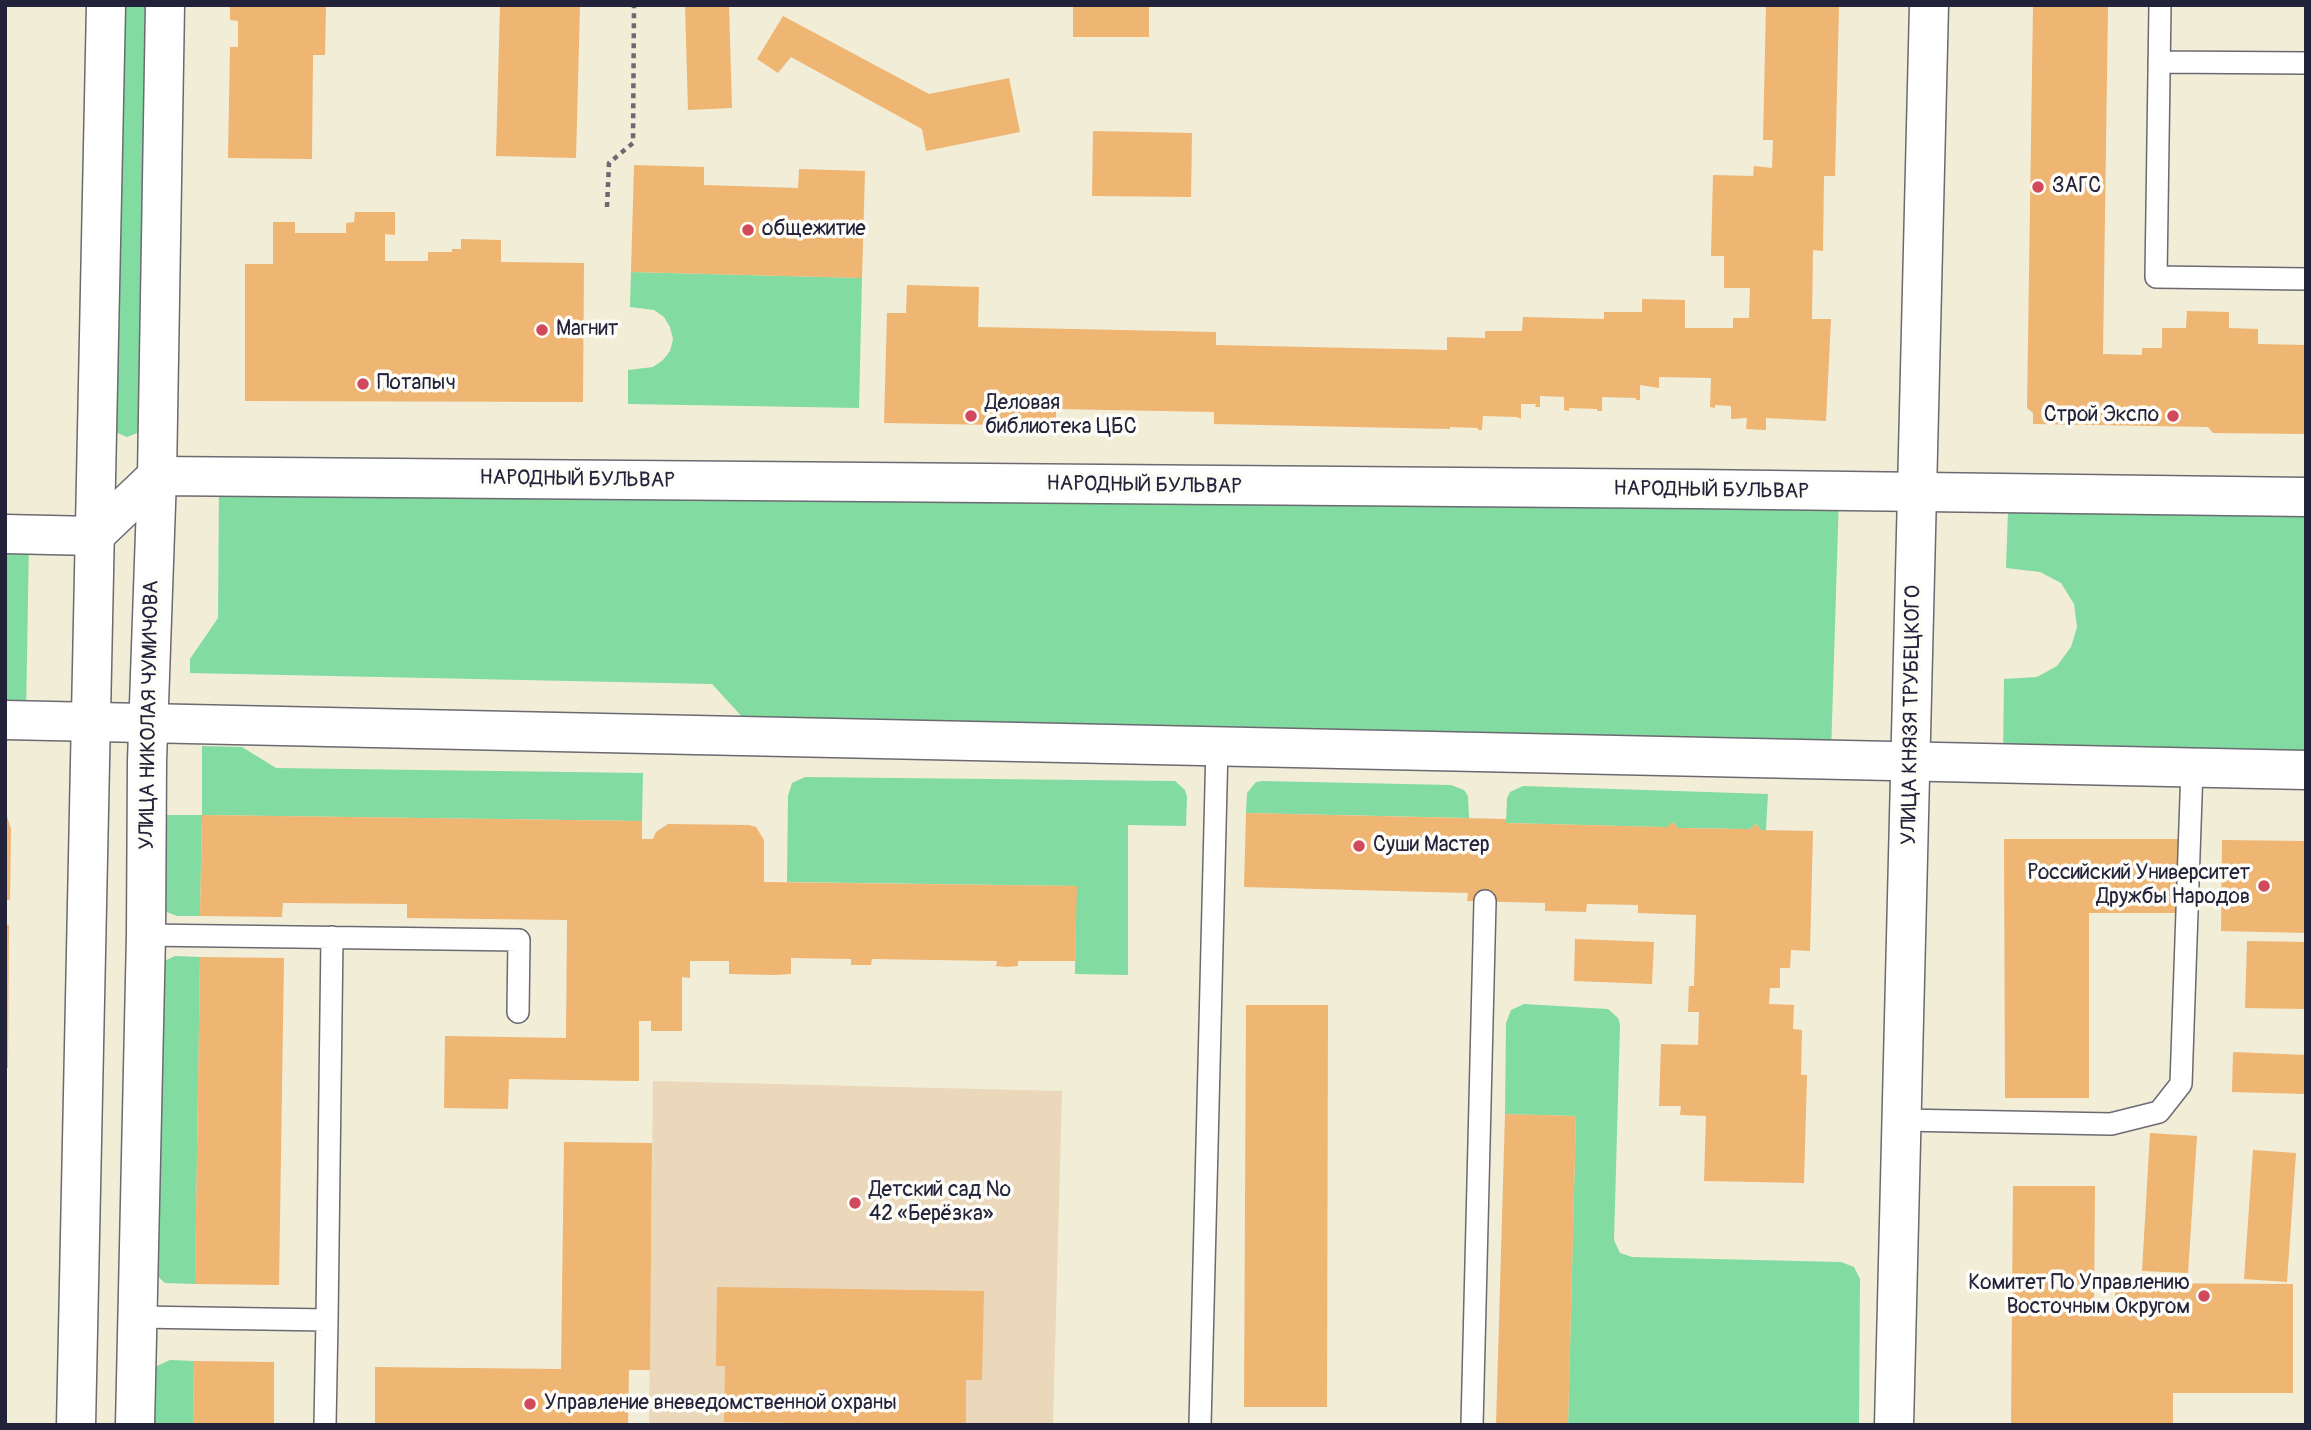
<!DOCTYPE html>
<html>
<head>
<meta charset="utf-8">
<style>
	body { margin:0 }
	#map { position:relative; width:2311px; height:1430px; overflow:hidden; background:#f2edd7; font-family:Pangolin,sans-serif }
	canvas { display:block }
	.frame { position:absolute; inset:0; border:7px solid #22223b; pointer-events:none }
</style>
</head>
<body>
<div id="map">
<canvas width="2311" height="1430"></canvas>
<div class="frame"></div>
</div>
<script>
const c = document.querySelector('canvas').getContext('2d');
c.lineJoin = 'round';
function paint(path, color) { c.fillStyle = color; c.fill(path, 'evenodd'); }
const shape = rows => new Path2D(rows.map(r => 'M' + r).join(''));
function trace(path, color, width, dash) { c.strokeStyle = color; c.lineWidth = width; c.lineCap = dash ? 'butt' : 'round'; c.setLineDash(dash || []); c.stroke(path); }
function write(font, color, halo, rows, align = 'center') {
  c.font = font + ' Pangolin,sans-serif'; c.lineWidth = 7; c.setLineDash([]); c.textBaseline = 'middle'; c.strokeStyle = halo; c.fillStyle = color; for (const [text, x, y, turn = 0] of rows) {
    c.save(); c.translate(x, y); c.rotate((+turn || 0) * Math.PI / 180); c.textAlign = isNaN(turn) ? turn : align; if (halo) c.strokeText(text, 0, 0); c.fillText(text, 0, 0); c.restore();
  }
}
paint(shape([
	[653,1081,1062,1091,1053,1425,649,1425]
]), '#ebd8ba');
paint(shape([
	[117,5,154,5,140,432,127,437,113,431],
	[631,272,862,278,859,408,628,404,628,370,653,367,663,360,670,351,673,339,670,327,664,317,654,310,630,307],
	[219,481,1839,496,1831,754,757,733,712,684,190,673,190,659,218,618],
	[2008,511,2306,514,2306,767,2003,760,2004,679,2037,677,2057,666,2071,647,2077,627,2074,604,2061,583,2040,572,2006,568],
	[5,539,29,539,26,716,5,716],
	[202,746,242,747,276,768,643,773,642,821,202,815,200,916,177,916,164,911,159,815,202,815],
	[805,777,1175,781,1185,790,1187,797,1186,826,1128,825,1128,975,1075,974,1076,886,787,882,788,796,792,783],
	[1263,781,1451,785,1464,790,1468,796,1469,818,1246,813,1247,793,1256,782],
	[1523,786,1768,794,1766,830,1761,830,1756,824,1750,829,1744,829,1678,828,1673,822,1667,827,1662,827,1506,823,1507,798,1510,792],
	[175,956,200,957,195,1284,165,1283,155,1274,162,962],
	[1524,1004,1608,1009,1618,1018,1620,1025,1614,1240,1620,1253,1632,1257,1841,1262,1854,1267,1860,1279,1859,1425,1568,1425,1576,1116,1505,1114,1506,1023,1511,1010],
	[170,1360,194,1361,193,1425,152,1425,153,1372,157,1366]
]), '#82dba0');
paint(shape([
	[230,5,326,5,325,55,313,55,312,159,228,158,230,47,238,47,238,21,230,20],
	[500,5,580,5,576,158,496,156],
	[685,5,729,5,732,108,688,110],
	[1073,5,1149,5,1149,37,1073,37],
	[1766,5,1839,5,1835,176,1824,176,1823,251,1813,250,1812,319,1831,319,1826,421,1766,418,1766,430,1746,429,1747,418,1731,419,1731,406,1715,405,1715,408,1710,407,1711,378,1659,377,1659,388,1640,385,1640,400,1636,400,1636,398,1602,397,1602,411,1597,411,1597,409,1569,408,1569,411,1564,410,1564,397,1540,396,1540,407,1535,407,1536,404,1521,404,1521,419,1517,417,1483,416,1482,430,1478,430,1478,428,1450,427,1450,429,1214,424,1214,412,1056,409,1056,426,884,423,887,313,906,313,907,285,979,287,978,327,1216,332,1216,345,1447,350,1447,337,1485,338,1485,331,1522,331,1523,317,1604,319,1604,312,1642,312,1642,299,1685,300,1685,328,1733,328,1733,318,1749,318,1750,288,1724,288,1724,256,1711,256,1713,175,1753,176,1754,166,1772,168,1773,140,1763,140],
	[2033,5,2108,5,2103,354,2142,355,2142,348,2162,348,2162,328,2186,328,2187,311,2229,312,2229,328,2258,329,2258,344,2306,345,2306,434,2213,433,2208,427,2033,424,2033,413,2027,408],
	[783,16,929,94,1009,78,1020,132,926,151,922,129,791,57,778,73,757,59],
	[1093,131,1192,133,1191,197,1092,196],
	[634,165,704,167,704,185,798,188,799,169,865,171,862,278,631,272],
	[355,212,395,212,395,235,385,234,385,261,428,261,428,252,452,252,452,249,461,249,461,239,501,240,501,262,584,263,583,402,245,401,245,264,273,264,273,222,295,222,295,233,346,233,346,223,354,222],
	[5,810,11,829,10,900,5,900],
	[1246,813,1506,819,1506,823,1662,827,1667,827,1673,822,1678,828,1744,829,1750,829,1756,824,1761,830,1813,831,1810,951,1791,950,1790,968,1780,968,1780,988,1770,988,1769,1004,1794,1005,1793,1029,1802,1030,1801,1075,1807,1075,1804,1183,1704,1181,1706,1116,1680,1115,1681,1106,1659,1106,1661,1044,1698,1045,1699,1012,1688,1012,1689,986,1694,986,1696,915,1638,913,1638,905,1587,904,1586,912,1545,911,1545,903,1467,901,1468,893,1244,887],
	[202,815,642,821,642,839,653,839,656,832,668,824,749,825,756,827,764,840,764,882,1077,886,1075,961,1018,961,1018,966,1007,967,996,966,997,961,872,959,871,965,851,965,851,959,791,958,791,974,775,975,729,974,729,961,690,961,690,978,682,977,682,1031,651,1031,651,1021,639,1021,639,1081,509,1079,508,1109,444,1108,445,1036,566,1038,567,920,407,918,407,904,283,903,282,917,200,916],
	[2004,839,2178,839,2179,913,2089,913,2089,1098,2005,1098],
	[2222,840,2306,841,2306,933,2221,931],
	[5,925,9,925,8,1068,5,1068],
	[1575,939,1654,942,1652,984,1574,981],
	[2247,941,2306,942,2306,1009,2245,1008],
	[200,957,284,958,279,1285,195,1284],
	[1246,1005,1328,1005,1327,1407,1244,1407],
	[2233,1052,2306,1055,2306,1094,2232,1092],
	[1505,1114,1576,1116,1568,1425,1496,1425],
	[2150,1133,2197,1136,2188,1273,2142,1271],
	[564,1142,652,1143,650,1370,629,1370,628,1425,375,1425,375,1367,561,1369],
	[2253,1150,2296,1153,2287,1282,2244,1279],
	[2013,1186,2095,1186,2094,1307,2115,1307,2115,1283,2293,1284,2293,1393,2173,1393,2173,1425,2011,1425],
	[717,1287,984,1291,982,1380,966,1380,966,1425,724,1422,725,1366,716,1366],
	[194,1361,274,1362,274,1425,193,1425]
]), '#eeb573');
const lane = shape([
	[2160,5,2156,277,2306,279],
	[2159,62,2306,63],
	[146,935,519,940,518,1012],
	[1902,1120,2111,1124,2159,1112,2181,1084,2192,768],
	[138,1317,327,1320,325,1425],
	[327,1320,332,937],
	[1200,1425,1217,746],
	[1472,1425,1485,901]
]);
const street = shape([
	[5,534,94,536,157,476,1695,489,2306,497],
	[5,720,2306,770]
]);
const secondary = shape([
	[76,1425,106,5],
	[135,1425,146,935,147,761,157,476,165,5],
	[1894,1425,1929,5]
]);
trace(lane, '#6b6972', 24);
trace(street, '#6b6972', 41);
trace(secondary, '#6b6972', 41);
trace(shape([
	[607,207,609,163,633,143,634,5]
]), '#6b6972', 4.5, [5, 5]);
trace(lane, '#fff', 21);
trace(street, '#fff', 38);
trace(secondary, '#fff', 38);
for (const [x, y, r, color] of [
	[2038,187,7,"#d1495b"],
	[748,230,7,"#d1495b"],
	[542,330,7,"#d1495b"],
	[363,384,7,"#d1495b"],
	[971,416,7,"#d1495b"],
	[2173,416,7,"#d1495b"],
	[1359,846,7,"#d1495b"],
	[2264,886,7,"#d1495b"],
	[855,1203,7,"#d1495b"],
	[2204,1296,7,"#d1495b"],
	[530,1404,7,"#d1495b"]
]) { const dot = new Path2D(); dot.arc(x, y, r, 0, 2 * Math.PI); c.fillStyle = color; c.fill(dot); trace(dot, '#fdfcf7', 2.5); }
write('21px', '#22223b', '#fdfcf7', [
	["ЗАГС",2052,187],
	["общежитие",762,230],
	["Магнит",556,330],
	["Потапыч",377,384],
	["Деловая",985,404],
	["библиотека ЦБС",985,428],
	["Строй Экспо",2159,416,"right"],
	["Суши Мастер",1373,846],
	["Российский Университет",2250,874,"right"],
	["Дружбы Народов",2250,898,"right"],
	["Детский сад №",869,1191],
	["42 «Берёзка»",869,1215],
	["Комитет По Управлению",2190,1284,"right"],
	["Восточным Округом",2190,1308,"right"],
	["Управление вневедомственной охраны",544,1404]
], 'left');
write('21px', '#22223b', '#fdfcf7', [
	["НАРОДНЫЙ БУЛЬВАР",577,480,1],
	["НАРОДНЫЙ БУЛЬВАР",1144,486,1],
	["НАРОДНЫЙ БУЛЬВАР",1711,491,1],
	["УЛИЦА НИКОЛАЯ ЧУМИЧОВА",150,715,-89],
	["УЛИЦА КНЯЗЯ ТРУБЕЦКОГО",1912,715,-89]
]);
</script>
</body>
</html>
